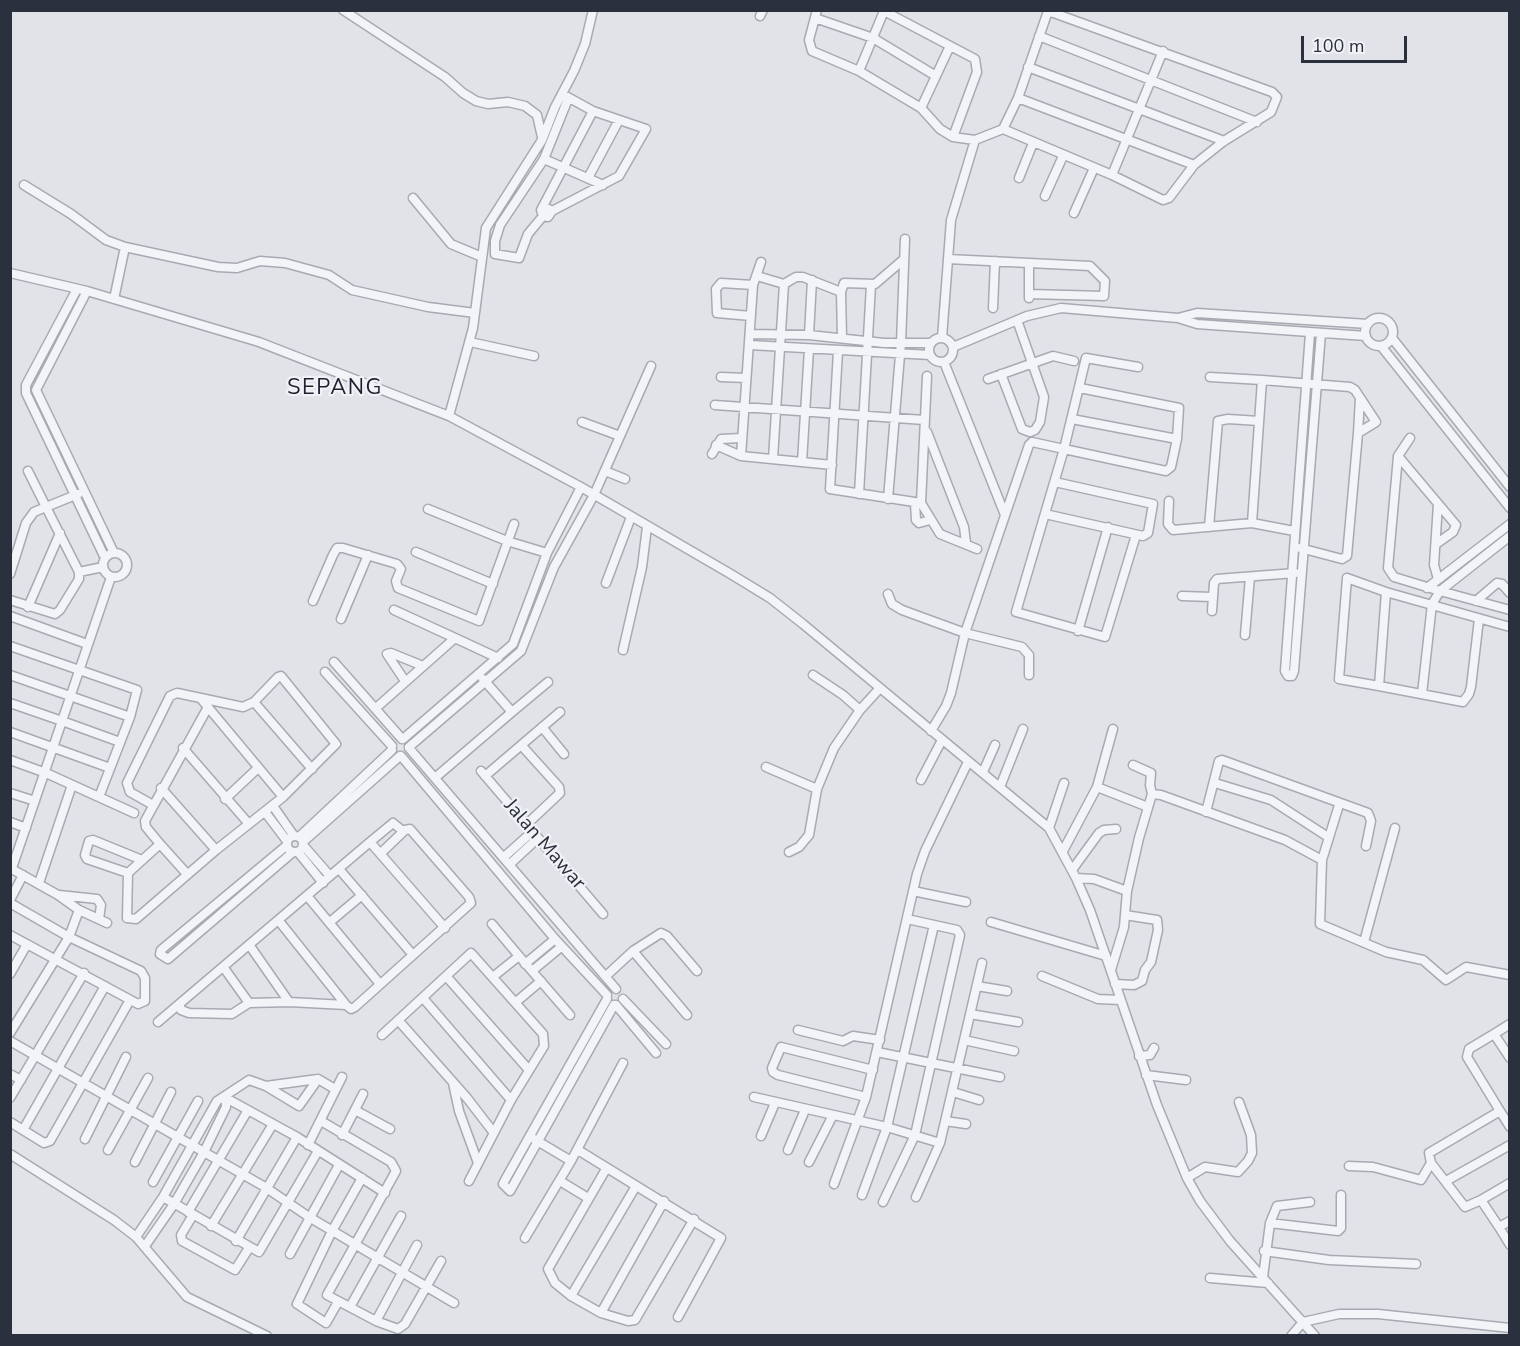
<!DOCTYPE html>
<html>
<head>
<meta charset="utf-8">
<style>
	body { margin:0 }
	#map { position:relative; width:1520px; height:1346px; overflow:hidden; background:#e1e3e8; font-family:"Nunito Sans",sans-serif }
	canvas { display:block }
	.frame { position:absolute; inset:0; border:12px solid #2b303e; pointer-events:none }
	.scale { position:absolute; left:1301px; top:36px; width:106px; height:27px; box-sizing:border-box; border:3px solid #2b303e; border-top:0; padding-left:8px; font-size:18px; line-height:21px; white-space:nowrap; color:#2b303e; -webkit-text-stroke:4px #f0f2f6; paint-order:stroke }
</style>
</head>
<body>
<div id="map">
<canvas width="1520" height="1346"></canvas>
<div class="frame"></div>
<div class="scale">100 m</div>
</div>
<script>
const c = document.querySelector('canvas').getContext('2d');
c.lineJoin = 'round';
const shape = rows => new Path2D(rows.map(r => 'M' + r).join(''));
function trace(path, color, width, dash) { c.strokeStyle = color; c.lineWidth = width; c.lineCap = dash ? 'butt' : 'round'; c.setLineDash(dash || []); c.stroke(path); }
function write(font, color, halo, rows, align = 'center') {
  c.font = font + ' "Nunito Sans",sans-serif'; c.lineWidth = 4.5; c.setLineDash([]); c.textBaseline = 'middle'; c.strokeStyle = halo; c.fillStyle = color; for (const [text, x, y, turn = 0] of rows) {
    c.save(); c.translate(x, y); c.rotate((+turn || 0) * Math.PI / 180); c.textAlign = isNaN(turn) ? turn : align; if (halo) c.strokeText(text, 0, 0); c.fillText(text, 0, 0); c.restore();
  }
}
const minor = shape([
	[343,10,445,77,463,93,476,101,488,104,508,102,525,106,537,115,542,137],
	[817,10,809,40,812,51,859,71,921,108,940,129,953,137,975,140,1003,129,1018,98,1047,14,1051,12,1272,92,1277,97,1271,112,1224,141,1194,165,1169,198,1163,200,1112,175,1003,129],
	[760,16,763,10],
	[815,18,873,38,936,76],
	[1039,36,1257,122],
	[1028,67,1224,141],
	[859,71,884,11,975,59,977,72,953,137],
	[1018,98,1194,165],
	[921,108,950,46],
	[544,159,603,185],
	[1112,175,1163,51],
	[588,178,619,120],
	[1019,178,1033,143],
	[24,185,71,214,106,240,125,247,218,267,237,268,260,261,285,263,329,275,352,290,428,307,475,313],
	[1045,196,1063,156],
	[413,198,451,244,482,257],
	[545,207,552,211,548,217,543,216,541,210,593,111],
	[552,211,619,176,646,129,593,111,564,95],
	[1074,213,1094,168],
	[543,216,528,234,519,258,495,254,495,241,500,225,544,159,568,99],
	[948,259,1029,263],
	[10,273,87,291,259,342,449,416,581,487,729,573,770,598,803,624,1049,828,1076,878,1090,910,1157,1105,1187,1178,1200,1201,1230,1241,1315,1336],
	[757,276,784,284,796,277,803,277,841,292],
	[77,289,26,385,26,393,105,558],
	[87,291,36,390,114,553],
	[1029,298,1029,263,1090,266,1105,281,1104,296,1029,294],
	[114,299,125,247],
	[993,308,995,261],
	[751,316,717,313,716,289,721,283,753,285],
	[1178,318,1197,313,1368,324],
	'1365 332a14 14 0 1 1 28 0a14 14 0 1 1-28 0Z',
	[1310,333,1285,671,1288,676,1292,676,1294,671,1321,333],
	[750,334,809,335,884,343,931,343],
	[809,335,812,280],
	'929 350a12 12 0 1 1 24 0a12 12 0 1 1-24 0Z',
	[842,338,841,292,844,283,875,284,903,260],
	[942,338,951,220,975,140],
	[1392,338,1510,487],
	[470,342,534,356],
	[750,345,930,355],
	[1381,346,1510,508],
	[953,347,1027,316,1061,308,1178,318,1197,324,1366,336],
	[838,351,830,489,921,503],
	[944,362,1005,515],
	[1001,374,1022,429,1030,432,1035,430,1040,422,1044,397,1017,320],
	[927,376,921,503,940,534,977,549],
	[721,377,746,378],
	[1210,377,1262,380],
	[988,379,1053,356,1074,361],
	[1080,388,1179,408,1177,439],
	[715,405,924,420],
	[449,416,473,328,486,228,542,140,555,107,574,71,585,44,593,10],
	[1072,419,1177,439,1171,467,1166,471,1064,449,1016,612,1105,637,1136,535],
	[582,422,620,436],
	[927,432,964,527,966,543],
	[1358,433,1360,398],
	[1410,438,1398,456,1456,525,1453,532,1436,544],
	[716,445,741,456,832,465],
	[712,454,721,439,741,438],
	[741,456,753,285,761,262],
	[1398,456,1388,568,1394,577,1440,591,1432,604,1422,694],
	[773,459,784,284],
	[802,462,809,349],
	[28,471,46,507,78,494],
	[605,471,625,479],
	[859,494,871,285],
	[888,499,901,343,905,239],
	[1169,501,1168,524,1173,530,1252,523,1262,380,1350,387,1355,390,1376,422,1358,433,1347,556,1342,559,1300,548],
	[915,504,916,520,919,523,930,520],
	[428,509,507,541,547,553],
	[1045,514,1143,536,1148,533,1153,504,1055,482],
	[1252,523,1294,531],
	[1209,527,1218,421,1228,419,1259,421],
	[416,552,493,584],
	'103 565a12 12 0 1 1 24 0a12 12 0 1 1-24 0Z',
	[79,572,103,567],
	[10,574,26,523,34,512,46,507,79,572,79,579,60,610,55,614,10,600],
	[111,577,62,721,120,742],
	[1438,579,1434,565,1438,504],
	[606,583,631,517],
	[1427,588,1510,524],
	[1440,591,1510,536],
	[1440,591,1510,610],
	[888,594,892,604,902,610,965,633,1022,647,1029,655,1029,675],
	[1182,596,1212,597],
	[313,601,333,555,337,548,343,548,397,564,401,569,396,581,398,588,479,621,514,524],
	[1476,601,1497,583,1502,584,1510,593],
	[28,607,60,533],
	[394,610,455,638],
	[1212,611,1214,583,1217,579,1295,573],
	[10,616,87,644],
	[341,619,368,555],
	[1479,619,1471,687,1469,694,1463,702,1379,686,1386,592,1510,627],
	[1078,631,1108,527],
	[1245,635,1250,577],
	[10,646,137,690,130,717,99,797],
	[623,650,642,567,647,527],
	[387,654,391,653,423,666],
	[387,654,405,681],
	[334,662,402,739],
	[325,672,392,746],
	[10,675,130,717],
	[813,675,843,695,860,710],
	[1379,686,1339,679,1347,578,1386,592],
	[254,702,312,769],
	[10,703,62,721,12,868],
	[376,708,455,638,498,658],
	[512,712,548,682],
	[542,727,564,754],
	[931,731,946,706,951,693,965,633,1029,445,1032,442,1064,449,1086,358,1138,367],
	[10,732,110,768],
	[403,739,513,644,547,553,581,487],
	[522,746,559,787,560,793,526,825],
	[409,747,521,651,554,567,594,495,651,366],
	[183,748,249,824],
	[409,748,616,989],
	[401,756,555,939,607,995],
	[10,760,46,773,134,813],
	[1133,765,1151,773,1150,785,1152,794],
	[766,767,817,789],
	[481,771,603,914],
	[983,772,995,745],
	[485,776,560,712],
	[436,777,512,712,483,679],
	[921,780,942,740],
	[1215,783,1271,800,1328,837],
	[1000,787,1023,729],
	[1097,787,1148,807],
	[161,788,216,850],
	[10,793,35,801],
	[225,799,258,768],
	[153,805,130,792,127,783,170,696,177,693,243,707,254,702,278,677,281,676,336,744,283,797],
	[1339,805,1322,860,1320,924,1386,952,1423,960,1446,980,1466,967,1510,975],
	[273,806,294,836],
	[265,812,287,841],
	[1206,812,1219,761,1222,760,1368,813,1371,821,1366,846],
	[10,822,26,828],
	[1049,828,1064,783],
	'287 844a8 8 0 1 1 16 0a8 8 0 1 1-16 0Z',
	[299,837,392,750],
	[303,842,400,756],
	[370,842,393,823,403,831],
	[160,844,146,827,145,821,208,707],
	[303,845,330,876],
	[286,846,161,950,160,954,168,959,293,852],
	[1063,851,1097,787,1113,729],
	[298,852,323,883],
	[789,852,799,847,809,835,817,789,834,748,860,710,880,688],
	[504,857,532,832],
	[510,864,538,838],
	[10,868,58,895,79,910,107,923],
	[339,869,413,955],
	[1072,870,1099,833,1104,830,1116,829],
	[128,873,87,859,85,855,89,841,93,840,142,860],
	[187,874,160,844,128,873,127,918,136,919,216,850,283,797,202,700],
	[1076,878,1094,879,1127,891],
	[39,883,72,785],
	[913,891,966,902],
	[59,895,97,899,101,905,99,919],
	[308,897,380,984],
	[10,900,23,875],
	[10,903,69,937,141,971,145,978,145,1001,138,1004,10,935],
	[279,921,346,1005],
	[330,922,362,895],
	[991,922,1106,956],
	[492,924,519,956,494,976],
	[1364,942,1395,828],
	[250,946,289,1002],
	[633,951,687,1015],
	[519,956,570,1015],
	[525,964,555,939],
	[224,968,249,1003,289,1002,346,1005,351,1009,355,1007,471,903,469,897,410,829,405,830,381,853],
	[1111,970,1124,927,1127,891,1139,838,1152,794,1161,795,1285,840,1322,860],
	[532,971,561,947],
	[10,974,26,946],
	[446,976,529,1070],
	[606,976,633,951,661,933,667,936,697,971],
	[1042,976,1098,999,1120,1000],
	[1115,984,1134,985,1142,981,1145,970,1151,962,1158,930,1157,920,1125,915],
	[977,986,1007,991],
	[423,998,511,1100],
	[607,999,505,1180,503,1184,510,1191,614,1005],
	[623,999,666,1044],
	[516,1002,541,981],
	[616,1005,656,1053],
	[180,1006,181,1010,189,1013,232,1014,249,1003],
	[970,1014,1018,1022],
	[398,1020,467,1098,494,1133],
	[158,1022,370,842,445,928],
	[1510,1024,1494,1034,1510,1058],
	[798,1030,843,1041,853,1036,880,1040],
	[10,1033,69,937,79,910],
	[382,1035,471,953,543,1034,544,1046,511,1100,469,1181],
	[964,1040,1014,1051],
	[10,1041,265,1187,309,1217,454,1303],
	[877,1052,1000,1077],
	[1139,1056,1150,1055,1154,1048],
	[10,1074,21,1080],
	[1146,1075,1186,1080],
	[453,1083,459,1111,478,1163],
	[266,1086,299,1106,318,1079],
	[953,1092,979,1100],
	[754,1097,887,1127,940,1143],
	[866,1097,778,1075,773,1072,772,1068,781,1047,873,1070],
	[10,1098,84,973],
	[226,1098,297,1137,385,1193],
	[355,1110,390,1129],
	[1500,1111,1510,1127],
	[321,1121,391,1162,396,1171,327,1295,376,1321,398,1329,405,1324,441,1261],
	[945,1121,966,1124],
	[10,1122,44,1143,50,1141,130,1000],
	[23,1130,105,986],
	[342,1135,363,1094],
	[761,1136,775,1103],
	[85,1139,126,1057],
	[308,1145,342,1077],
	[108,1150,148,1078],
	[578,1150,721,1238,678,1317],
	[788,1150,805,1110],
	[10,1154,114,1220,136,1237,187,1297,267,1336],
	[571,1161,623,1063],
	[135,1162,171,1092],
	[809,1162,832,1117],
	[1349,1166,1373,1167,1421,1180,1431,1163],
	[606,1169,548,1269,555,1283,571,1296,601,1313,628,1321,635,1320,694,1219],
	[1187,1178,1205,1167,1238,1172,1248,1161,1252,1153,1251,1135,1239,1102],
	[560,1181,588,1198],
	[1446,1181,1510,1145],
	[153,1182,198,1101],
	[834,1184,866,1097,917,874,925,851,968,762],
	[862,1195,887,1127,934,925],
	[163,1197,259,1252,318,1151],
	[916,1197,940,1143,982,963],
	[1481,1200,1465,1207,1431,1163,1429,1153,1500,1111,1467,1057,1469,1049,1494,1034],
	[883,1202,915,1135,960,935,957,930,907,919],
	[188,1212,248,1110],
	[193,1215,181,1235,182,1241,235,1270,249,1248],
	[1510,1221,1499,1227,1510,1245],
	[1270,1223,1277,1206,1310,1202],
	[211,1226,273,1124],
	[1499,1227,1481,1200,1510,1183],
	[136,1237,163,1197,217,1101,249,1080,266,1086,318,1079,335,1089],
	[525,1238,571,1161,534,1139],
	[236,1241,297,1137],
	[145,1246,174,1204,204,1152,226,1107,226,1098],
	[1264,1251,1329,1260,1416,1264],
	[290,1254,339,1165],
	[1263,1277,1270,1223,1338,1231,1341,1228,1341,1195],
	[1210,1278,1268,1283],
	[571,1296,636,1186],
	[338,1302,326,1323,297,1304,332,1231,362,1178],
	[350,1307,401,1216],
	[601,1313,664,1201],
	[376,1321,417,1245],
	[1291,1336,1303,1322,1339,1314,1378,1314,1510,1328]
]);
trace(minor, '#a7aab2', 11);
trace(minor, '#f3f4f7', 8);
write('20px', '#2b303e', '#f0f2f6', [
	["Jalan Mawar",544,845,49]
]);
c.letterSpacing = '1.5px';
write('22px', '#1d212f', '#f0f2f6', [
	["SEPANG",335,389]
]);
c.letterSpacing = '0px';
</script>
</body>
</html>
